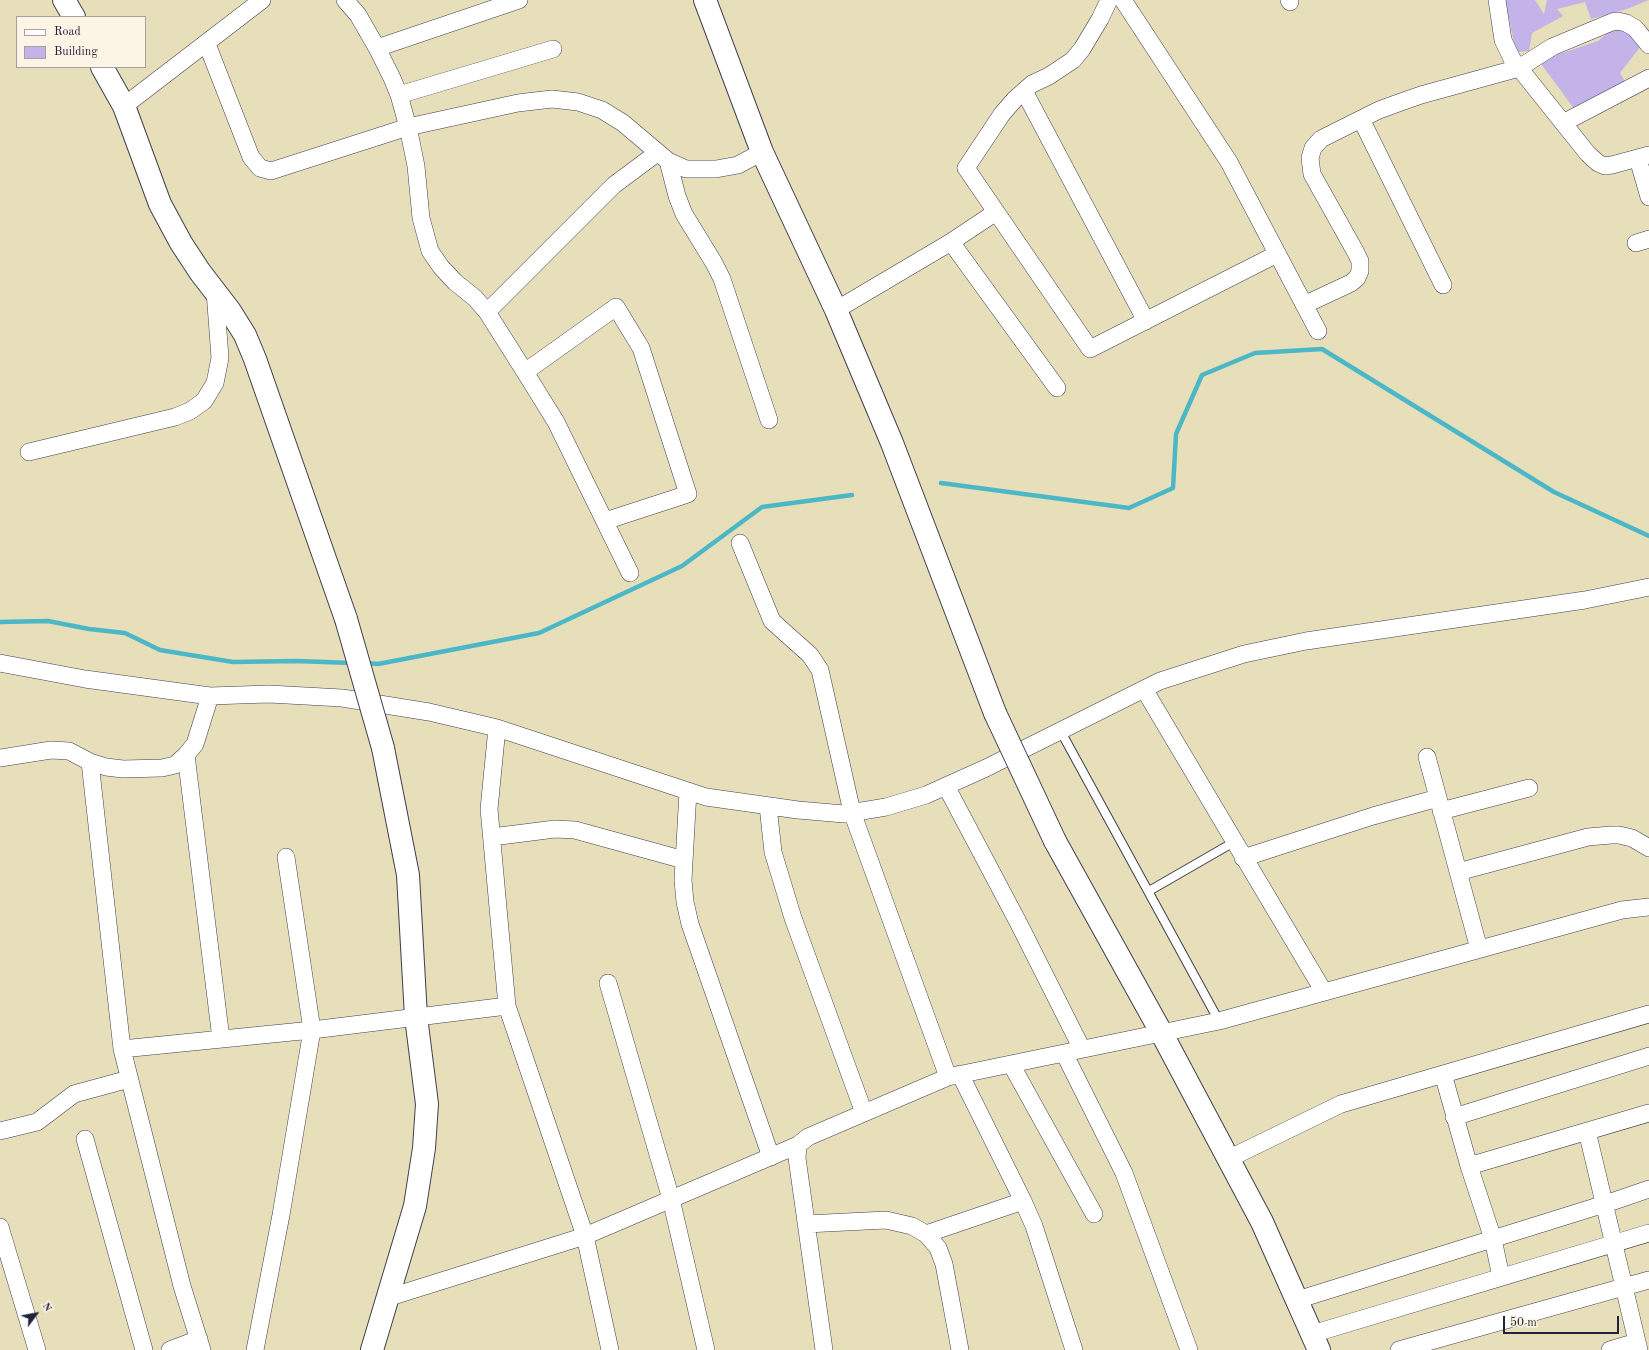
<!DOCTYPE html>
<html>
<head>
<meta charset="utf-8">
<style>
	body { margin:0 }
	#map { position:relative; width:1649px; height:1350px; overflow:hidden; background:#e7dfba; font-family:"Old Standard TT",serif }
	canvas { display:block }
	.legend { position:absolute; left:16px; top:16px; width:130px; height:52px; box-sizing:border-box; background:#fcf5e5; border:1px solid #a5a1a1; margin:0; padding:5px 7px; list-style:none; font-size:12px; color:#22223b }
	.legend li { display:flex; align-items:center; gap:8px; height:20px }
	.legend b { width:20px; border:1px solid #a5a1a1 }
	.north { position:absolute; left:16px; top:1294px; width:40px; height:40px; -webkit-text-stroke:3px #fcf5e5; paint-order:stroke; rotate:58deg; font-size:11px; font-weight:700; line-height:16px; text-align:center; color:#22223b }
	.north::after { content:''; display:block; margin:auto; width:14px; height:18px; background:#22223b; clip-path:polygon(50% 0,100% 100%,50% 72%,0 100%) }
	.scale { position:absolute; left:1503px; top:1316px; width:116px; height:18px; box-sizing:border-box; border:2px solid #22223b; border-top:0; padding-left:5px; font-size:12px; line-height:14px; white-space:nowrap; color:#22223b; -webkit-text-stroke:3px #fcf5e5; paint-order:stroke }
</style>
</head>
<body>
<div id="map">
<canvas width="1649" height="1350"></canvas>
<ul class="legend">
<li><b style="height:5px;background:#fff"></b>Road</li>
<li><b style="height:11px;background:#c4b3e9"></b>Building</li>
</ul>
<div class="north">N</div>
<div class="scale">50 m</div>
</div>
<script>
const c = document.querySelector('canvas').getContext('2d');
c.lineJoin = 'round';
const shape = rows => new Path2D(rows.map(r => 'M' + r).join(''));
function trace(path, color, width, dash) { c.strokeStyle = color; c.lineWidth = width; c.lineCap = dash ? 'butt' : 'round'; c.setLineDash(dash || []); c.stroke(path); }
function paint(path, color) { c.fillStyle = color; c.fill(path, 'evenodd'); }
trace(shape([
	[941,483,1129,508,1173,488,1176,434,1202,375,1255,353,1322,349,1554,492,1649,536],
	[0,622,48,621,89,629,125,633,160,650,233,662,296,661,352,663],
	[366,663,378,664,539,633,682,566,762,507,852,495]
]), '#4cb8c7', 4.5);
paint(shape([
	[1505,0,1535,0,1544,14,1547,0,1649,0,1627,9,1591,19,1585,2,1557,9,1563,16,1532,33,1529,51,1516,52],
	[1626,30,1641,46,1620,73,1626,83,1575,110,1539,61,1598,41,1610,31]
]), '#c4b3e9');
const lane = shape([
	[1060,730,1219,1021],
	[1149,891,1234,842]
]);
const street = shape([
	[345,0,358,15,377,48,392,78,399,95,408,127,416,166,421,218,430,251,441,267,455,282,475,298,487,312,525,372,556,422,630,573],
	[1109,0,1100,19,1082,49,1073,60,1049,76,1032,84,1015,99,1002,114,966,168,1090,349,1277,254],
	[1123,0,1229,162,1318,331],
	[1289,0,1290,2],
	[1497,0,1503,40,1512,59,1588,154,1598,163,1605,166,1612,165,1649,155],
	[207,44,251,157,260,168,271,171,408,127,518,103,552,99,578,102,602,110,623,123,668,161,686,169,716,169,738,165,762,152],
	[377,48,519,0],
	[1024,91,1146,321],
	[399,95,553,49],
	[124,106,262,0],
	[1361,119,1443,285],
	[1563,123,1649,78],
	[1638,159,1649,197],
	[668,161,677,196,684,214,714,263,722,279,769,420],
	[951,242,1057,388],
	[1636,243,1649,239],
	[1304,305,1351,283,1357,278,1360,271,1360,261,1355,251,1312,174,1310,158,1313,148,1321,139,1379,110,1401,102,1421,95,1519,68,1552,47,1612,22,1618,21,1626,23,1635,28,1649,45],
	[836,310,951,242,996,212],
	[487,312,614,185,657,153],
	[525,372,616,307,641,348,688,494,605,521],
	[29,452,175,417,190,411,204,401,215,383,220,358,215,291],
	[740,543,772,621,810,655,820,670,852,812,948,1077],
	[0,663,85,679,210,696,269,694,342,698,429,712,497,728,706,797,798,810,844,814,886,807,926,795,986,768,1160,681,1244,654,1306,641,1585,600,1649,587],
	[1144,689,1324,992],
	[497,728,489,809,507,1006,585,1236,610,1350],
	[186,755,221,1039],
	[1427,757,1479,949],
	[0,758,51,750,69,751,90,762,106,767,123,769,162,768,175,765,186,755,195,744,210,696],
	[90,762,122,1049,182,1286,202,1350],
	[946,786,1018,922,1082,1049],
	[688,791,683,880,685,902,690,924,771,1157],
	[768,806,773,852,793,918,864,1113],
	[1441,811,1529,788],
	[492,837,555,829,575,830,684,860],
	[1243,858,1373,816,1438,798],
	[1458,872,1588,837,1611,835,1619,835,1632,838,1649,848],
	[608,983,671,1199,706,1350],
	[122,1049,312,1030,507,1006],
	[1064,1053,1124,1173,1189,1350],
	[1011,1064,1094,1214],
	[960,1074,1023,1201,1034,1226,1074,1350],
	[1443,1074,1469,1166,1493,1239,1501,1277],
	[1454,1117,1649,1056],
	[0,1131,37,1122,74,1094,129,1079],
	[1587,1131,1639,1350],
	[85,1139,144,1350],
	[1228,1159,1341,1104,1649,1014],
	[1469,1166,1649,1113],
	[806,1224,886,1220,912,1226,926,1234,938,1248,944,1264,960,1350],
	[0,1227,37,1350],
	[926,1234,1023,1201],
	[387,1298,585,1236,798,1145],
	[1297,1300,1611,1202,1649,1189],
	[1312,1334,1649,1233],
	[170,1350,199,1339],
	[255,1350,281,1215,312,1030,286,857],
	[824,1350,797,1158,798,1145,808,1137,948,1077,1219,1021,1622,910,1649,907],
	[1399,1350,1649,1280],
	[1610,1350,1637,1342]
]);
const secondary = shape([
	[64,0,74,17],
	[705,0,762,152,836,310,892,443,995,713],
	[102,67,124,106,160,204,181,243,200,272,230,311,245,335,255,359,346,619],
	[1055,841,1161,1032,1262,1222,1319,1350],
	[372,1350,415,1206,424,1148,427,1104,416,1017,408,875,383,748]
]);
trace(lane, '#403e4e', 10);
trace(street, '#403e4e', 18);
trace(secondary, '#403e4e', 24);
trace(lane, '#fff', 8);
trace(street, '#fff', 17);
trace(secondary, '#fff', 22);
const secondaryBridge = shape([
	[346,619,383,748],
	[995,713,1055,841]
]);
trace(secondaryBridge, '#403e4e', 24, []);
trace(secondaryBridge, '#fff', 22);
</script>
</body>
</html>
